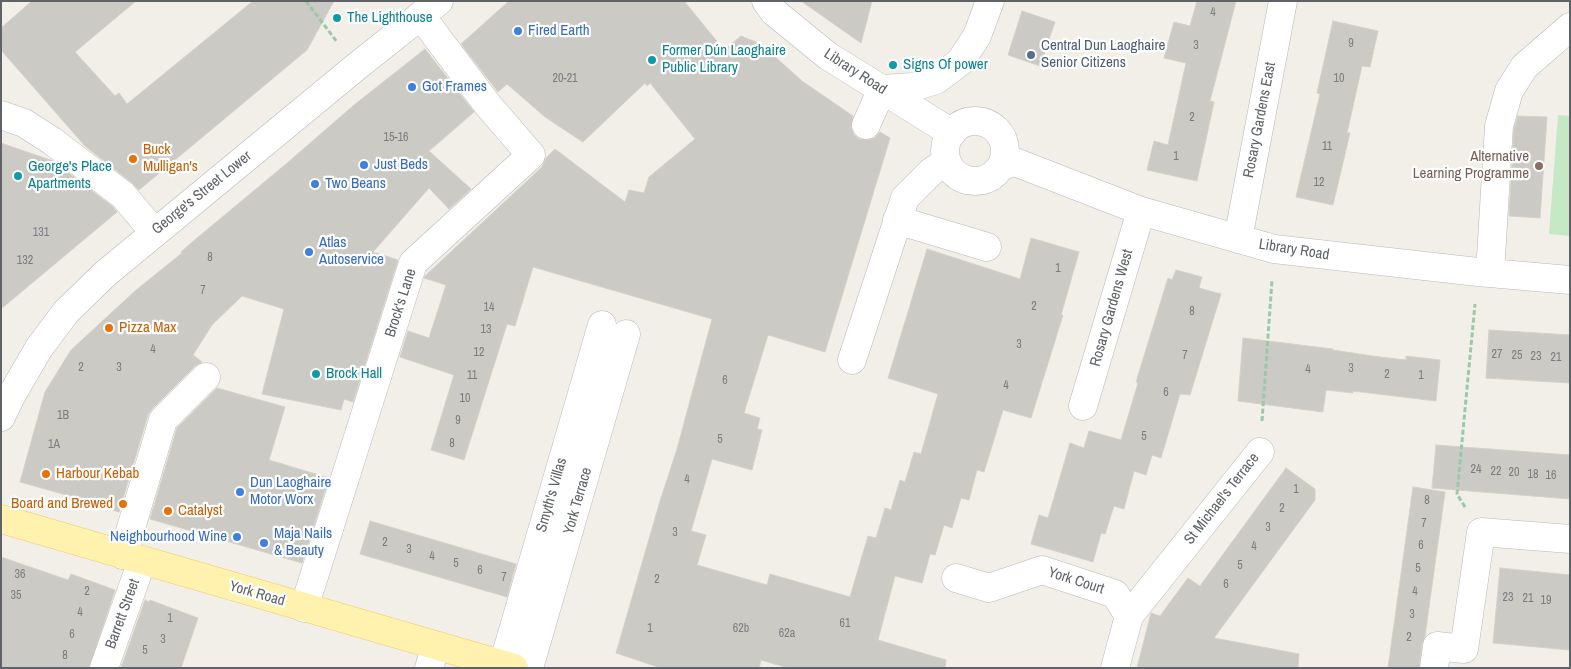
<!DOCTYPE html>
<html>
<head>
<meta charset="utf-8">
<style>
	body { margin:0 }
	#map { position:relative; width:1571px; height:669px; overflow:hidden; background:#f1efe8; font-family:"Archivo Narrow",sans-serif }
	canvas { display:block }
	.frame { position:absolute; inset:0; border:2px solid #5f6368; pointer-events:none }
</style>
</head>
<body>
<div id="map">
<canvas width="1571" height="669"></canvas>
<div class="frame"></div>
</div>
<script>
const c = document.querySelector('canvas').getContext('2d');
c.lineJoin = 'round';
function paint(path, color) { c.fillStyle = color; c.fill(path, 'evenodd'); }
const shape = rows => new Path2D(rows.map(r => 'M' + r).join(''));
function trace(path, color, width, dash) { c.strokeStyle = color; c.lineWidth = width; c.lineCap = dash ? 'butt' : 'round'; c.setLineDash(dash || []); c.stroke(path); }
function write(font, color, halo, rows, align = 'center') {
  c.font = font + ' "Archivo Narrow",sans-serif'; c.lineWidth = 4.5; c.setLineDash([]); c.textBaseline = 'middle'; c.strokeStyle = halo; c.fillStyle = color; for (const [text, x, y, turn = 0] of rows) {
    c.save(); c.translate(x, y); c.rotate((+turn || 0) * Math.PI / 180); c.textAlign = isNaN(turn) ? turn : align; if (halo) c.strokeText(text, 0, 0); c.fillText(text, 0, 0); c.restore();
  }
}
paint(shape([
	[1558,115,1570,116,1570,236,1549,234]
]), '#c5e8c5');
const building = shape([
	[32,1,136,1,75,52,115,96,119,93,127,104,253,1,334,1,307,50,139,190,132,183,85,146,1,50,1,28,32,1],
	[509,1,684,1,724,50,741,36,761,44,802,81,853,116,851,127,854,135,859,139,868,140,875,138,880,132,890,138,825,352,768,335,744,413,760,418,757,429,762,430,752,470,712,459,691,531,706,535,697,565,767,585,770,574,850,597,868,536,876,538,885,508,891,510,900,480,905,482,914,452,921,454,938,394,888,378,927,249,1020,279,1031,238,1079,252,1061,315,1063,315,1031,418,1003,410,984,472,977,470,969,500,961,498,952,528,944,525,935,555,930,554,922,583,895,576,878,640,946,660,945,668,788,668,761,660,759,668,661,668,616,653,660,501,677,449,712,319,533,267,515,326,507,324,464,460,431,450,454,375,400,357,408,331,429,338,446,285,424,278,425,276,542,167,546,158,555,149,625,202,629,190,644,193,649,177,695,139,650,83,647,86,645,83,583,142,545,117,507,84,498,92,461,44,509,1],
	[801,1,872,1,861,43,801,1],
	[1197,1,1236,1,1210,101,1214,102,1197,181,1147,170,1154,141,1168,145,1186,63,1164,58,1174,22,1190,26,1197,1],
	[1022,11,1055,22,1040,66,1008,55,1022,11],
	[1333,21,1378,31,1370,67,1362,66,1347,133,1350,133,1333,205,1296,197,1320,94,1317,93,1333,21],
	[425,49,474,112,429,151,471,189,449,209,429,188,373,252,398,260,353,402,344,399,341,410,262,394,284,309,242,296,212,325,193,355,202,362,195,366,152,409,148,415,119,512,87,503,88,501,20,482,45,392,71,350,135,291,182,253,181,252,191,243,286,164,354,105,425,49],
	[1518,116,1547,117,1540,218,1509,216,1514,129,1518,116],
	[1,143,53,161,112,206,117,212,1,309,1,143],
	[1176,270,1202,277,1199,288,1221,294,1190,395,1180,394,1161,458,1152,455,1146,475,1134,471,1124,509,1114,506,1105,534,1101,533,1093,562,1031,544,1039,515,1048,518,1070,443,1084,448,1089,431,1121,440,1138,383,1136,382,1168,278,1172,280,1176,270],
	[1489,330,1570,335,1570,383,1486,378,1489,330],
	[1243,338,1333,349,1333,350,1372,356,1406,360,1406,356,1440,360,1436,401,1353,391,1353,393,1326,390,1323,412,1238,401,1243,338],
	[217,388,285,407,269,460,329,478,302,563,150,519,177,428,217,388],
	[1436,445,1570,455,1570,499,1432,488,1436,445],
	[1286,468,1315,489,1315,500,1214,638,1299,654,1298,668,1137,668,1151,613,1160,616,1188,578,1200,586,1286,468],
	[1413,487,1445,492,1425,636,1422,644,1419,668,1388,668,1413,487],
	[370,521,516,564,507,597,360,554,370,521],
	[1,557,68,580,71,574,115,590,89,668,1,668,1,557],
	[1500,568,1570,575,1570,650,1493,643,1500,568],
	[145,600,149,602,150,600,198,618,181,668,121,668,145,600]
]);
paint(building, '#cccac5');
trace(building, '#d6d1c6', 1);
const minor = shape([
	[766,1,774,12,828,56,952,133],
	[882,89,913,87,936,80,960,62,977,36,990,1],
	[1,115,24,123,52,141,123,195,154,232],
	'945 151a30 30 0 1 1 60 0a30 30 0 1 1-60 0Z',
	[866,125,882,89],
	[1001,166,1015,162,1141,211,1274,249,1478,272,1570,280],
	[897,220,987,247],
	[1238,239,1283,1],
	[1490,273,1499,126,1509,91,1524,67,1570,27],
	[852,360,905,198,931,172,947,161],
	[1083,406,1141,211],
	[1,417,10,398,39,348,66,312,105,274,356,67,439,1],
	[123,555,163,420,206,377],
	[956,578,989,588,1042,570,1115,594,1129,616],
	[304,608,413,263,531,155,487,104,421,16],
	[503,665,602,325],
	[104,668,142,561],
	[429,668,436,646],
	[529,668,626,334],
	[1115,668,1129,616,1260,452],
	[1434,668,1437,646,1464,649,1481,532,1570,539]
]);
const major = shape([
	[1,519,514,668]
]);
trace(minor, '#b5b8bc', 29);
trace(major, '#f2c960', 29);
trace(shape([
	[306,1,337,42],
	[1262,421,1272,280],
	[1465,507,1457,494,1475,304]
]), '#9cc7a9', 3, [5, 2.5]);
trace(minor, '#fff', 28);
trace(major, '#fff2af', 28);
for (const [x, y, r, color] of [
	[337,18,5,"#0f9aa8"],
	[518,31,5,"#3f7fe0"],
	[1031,55,5,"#5c6f8a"],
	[652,60,5,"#0f9aa8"],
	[893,65,5,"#0f9aa8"],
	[412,87,5,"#3f7fe0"],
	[133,159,5,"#e8710a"],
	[364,165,5,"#3f7fe0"],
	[1539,166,5,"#8d6e63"],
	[18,176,5,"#0f9aa8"],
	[315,184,5,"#3f7fe0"],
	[309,252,5,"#3f7fe0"],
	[109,328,5,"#e8710a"],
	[316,374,5,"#0f9aa8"],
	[46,474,5,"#e8710a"],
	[240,492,5,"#3f7fe0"],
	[123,504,5,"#e8710a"],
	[168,511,5,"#e8710a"],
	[237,537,5,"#3f7fe0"],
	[264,543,5,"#3f7fe0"]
]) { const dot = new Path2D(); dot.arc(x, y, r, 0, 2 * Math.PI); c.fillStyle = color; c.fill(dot); trace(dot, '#fff', 2); }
write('12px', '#7a7d7f', null, [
	["4",1213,13],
	["9",1351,44],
	["3",1196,46],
	["20-21",565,79],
	["10",1339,79],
	["2",1192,118],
	["15-16",396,138],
	["11",1327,147],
	["1",1176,157],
	["12",1319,183],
	["131",41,233],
	["8",210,258],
	["132",25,261],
	["1",1058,269],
	["7",203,291],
	["2",1034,307],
	["14",489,308],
	["8",1192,312],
	["13",486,330],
	["3",1019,345],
	["4",153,350],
	["12",479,353],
	["27",1497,355],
	["7",1185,356],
	["25",1517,356],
	["23",1536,357],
	["21",1556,358],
	["2",81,368],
	["3",119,368],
	["3",1351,369],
	["4",1308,370],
	["2",1387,375],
	["11",472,376],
	["1",1421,376],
	["6",725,381],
	["4",1006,386],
	["6",1166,393],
	["10",465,399],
	["1B",63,416],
	["9",458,421],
	["5",1144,437],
	["5",720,440],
	["8",452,444],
	["1A",54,445],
	["24",1476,470],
	["22",1496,472],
	["20",1514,473],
	["18",1533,475],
	["16",1551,476],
	["4",687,480],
	["1",1296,490],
	["8",1427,501],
	["2",1282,509],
	["7",1424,524],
	["3",1268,528],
	["3",675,533],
	["2",385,543],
	["6",1421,546],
	["4",1254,547],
	["3",409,550],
	["4",432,557],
	["5",456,564],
	["5",1240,566],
	["5",1418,569],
	["6",480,571],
	["36",20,575],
	["7",504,578],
	["2",657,580],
	["6",1226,585],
	["2",87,592],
	["4",1415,592],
	["35",16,596],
	["23",1508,598],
	["21",1528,599],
	["19",1546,601],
	["4",80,613],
	["3",1412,615],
	["1",170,619],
	["61",845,624],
	["1",650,629],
	["62b",741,629],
	["62a",787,634],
	["6",72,635],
	["2",1409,638],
	["3",163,640],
	["5",145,651],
	["8",65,656]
]);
write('15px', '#0d838f', '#fff', [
	["The Lighthouse",347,18],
	["Former Dún Laoghaire",662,51],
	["Public Library",662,68],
	["Signs Of power",903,65],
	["George's Place",28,167],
	["Apartments",28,184],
	["Brock Hall",326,374]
], 'left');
write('15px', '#366cbe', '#fff', [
	["Fired Earth",528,31],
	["Got Frames",422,87],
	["Just Beds",374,165],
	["Two Beans",325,184],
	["Atlas",319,243],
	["Autoservice",319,260],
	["Dun Laoghaire",250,483],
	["Motor Worx",250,500],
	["Maja Nails",274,534],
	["& Beauty",274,551],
	["Neighbourhood Wine",227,537,"right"]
], 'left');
write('15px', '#4e5e75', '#fff', [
	["Central Dun Laoghaire",1041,46],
	["Senior Citizens",1041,63]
], 'left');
write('15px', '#5f6368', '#fff', [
	["Library Road",855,72,33],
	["Rosary Gardens East",1260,120,-79],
	["George's Street Lower",202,193,-39],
	["Library Road",1294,250,9],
	["Brock's Lane",401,303,-72],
	["Rosary Gardens West",1112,308,-74],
	["Smyth's Villas",552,495,-74],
	["St Michael's Terrace",1222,499,-52],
	["York Terrace",578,501,-74],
	["York Court",1076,581,18],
	["York Road",257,594,16],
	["Barrett Street",123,614,-70]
]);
write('15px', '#c56008', '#fff', [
	["Buck",143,150],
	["Mulligan's",143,167],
	["Pizza Max",119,328],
	["Harbour Kebab",56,474],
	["Board and Brewed",113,504,"right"],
	["Catalyst",178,511]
], 'left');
write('15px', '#785e54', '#fff', [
	["Alternative",1529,157],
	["Learning Programme",1529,174]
], 'right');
</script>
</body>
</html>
